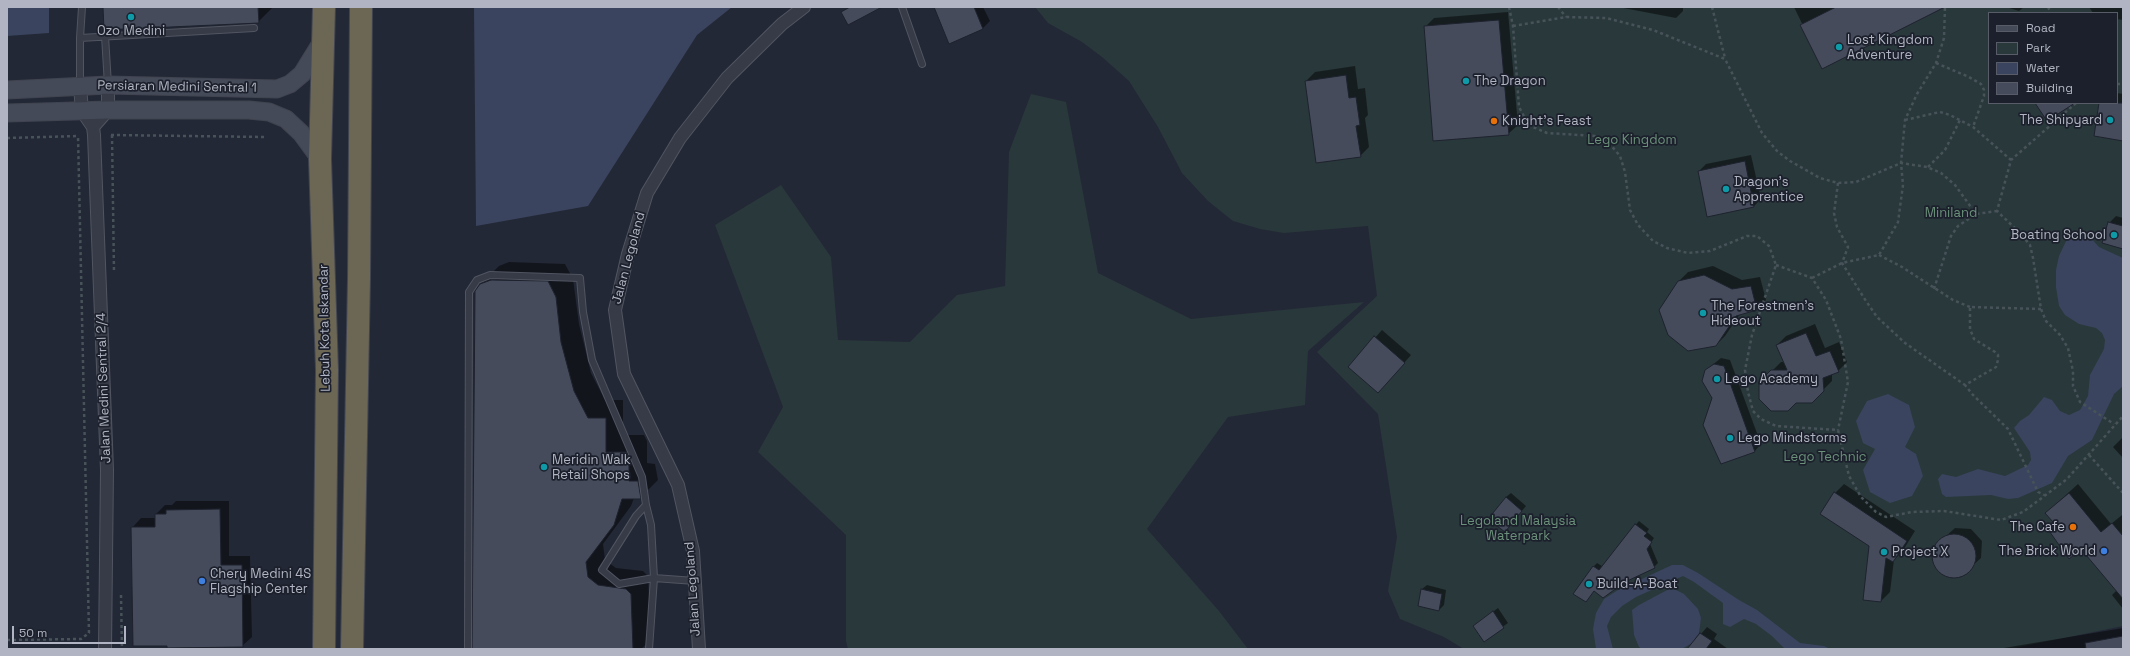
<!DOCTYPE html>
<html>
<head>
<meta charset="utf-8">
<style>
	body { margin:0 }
	#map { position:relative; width:2130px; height:656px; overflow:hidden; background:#232836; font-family:"Space Grotesk",sans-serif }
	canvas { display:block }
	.frame { position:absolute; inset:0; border:8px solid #b1b5c3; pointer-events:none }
	.legend { position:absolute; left:1988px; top:12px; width:130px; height:92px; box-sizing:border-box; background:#1c202c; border:1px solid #585c68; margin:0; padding:5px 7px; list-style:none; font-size:12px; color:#b1b5c3 }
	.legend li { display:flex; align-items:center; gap:8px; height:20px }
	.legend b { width:20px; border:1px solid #585c68 }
	.scale { position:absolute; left:12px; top:626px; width:114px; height:18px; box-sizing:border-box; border:2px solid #b1b5c3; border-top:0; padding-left:5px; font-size:12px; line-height:14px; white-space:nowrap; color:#b1b5c3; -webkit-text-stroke:3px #1c202c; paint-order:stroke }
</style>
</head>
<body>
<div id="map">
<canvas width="2130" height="656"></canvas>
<div class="frame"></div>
<ul class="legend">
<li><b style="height:5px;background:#454a59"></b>Road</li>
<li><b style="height:11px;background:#29383b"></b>Park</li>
<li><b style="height:11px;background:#3a445e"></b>Water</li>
<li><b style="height:11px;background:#454b5b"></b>Building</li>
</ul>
<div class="scale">50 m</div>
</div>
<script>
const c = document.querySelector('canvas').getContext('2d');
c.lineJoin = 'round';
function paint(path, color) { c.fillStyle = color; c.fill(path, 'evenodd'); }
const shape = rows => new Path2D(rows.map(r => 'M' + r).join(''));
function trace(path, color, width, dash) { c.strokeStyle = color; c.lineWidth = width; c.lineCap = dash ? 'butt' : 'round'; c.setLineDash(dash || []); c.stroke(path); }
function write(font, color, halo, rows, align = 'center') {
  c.font = font + ' "Space Grotesk",sans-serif'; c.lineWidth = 3.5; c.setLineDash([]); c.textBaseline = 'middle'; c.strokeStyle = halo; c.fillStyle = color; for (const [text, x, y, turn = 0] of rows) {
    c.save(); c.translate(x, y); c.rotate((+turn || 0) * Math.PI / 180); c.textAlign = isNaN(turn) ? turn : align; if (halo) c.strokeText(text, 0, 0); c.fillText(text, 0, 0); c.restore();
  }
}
paint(shape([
	[1035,7,2123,7,2123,626,2010,649,1464,649,1444,637,1400,619,1388,591,1397,537,1378,414,1317,352,1377,296,1368,226,1284,233,1260,229,1233,221,1208,201,1182,173,1158,127,1129,81,1102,57,1082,42,1048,23],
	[1989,13,2117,13,2117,103,1989,103],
	[1031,94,1066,102,1098,273,1191,319,1364,302,1308,351,1305,405,1228,417,1147,529,1219,611,1248,649,848,649,846,641,846,535,758,452,783,407,715,225,781,185,831,257,838,340,910,342,957,295,1005,286,1009,152]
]), '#29383b');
paint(shape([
	[7,7,49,7,49,33,7,36],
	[474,7,732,7,697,35,588,206,476,226],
	[2077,233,2089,236,2099,247,2123,258,2123,386,2114,394,2092,440,2068,456,2052,483,2018,498,2008,499,1991,495,1946,497,1942,494,1938,479,1942,474,1956,477,1978,469,2005,476,2028,465,2031,460,2030,452,2014,428,2020,421,2029,415,2044,397,2052,400,2060,411,2069,415,2080,410,2088,396,2090,375,2104,349,2105,340,2102,333,2096,328,2079,324,2065,315,2059,306,2056,287,2056,270,2059,256,2068,237],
	[1888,394,1909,405,1915,427,1905,447,1916,454,1923,476,1912,496,1890,503,1870,492,1863,470,1875,449,1863,443,1856,421,1867,401],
	[1672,565,1683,565,1698,573,1739,600,1757,610,1800,643,1824,646,1830,649,1785,649,1772,636,1756,624,1744,619,1730,627,1723,624,1723,603,1694,582,1683,576,1636,597,1622,606,1611,617,1607,626,1613,649,1596,649,1593,629,1596,613,1604,599,1618,590],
	[1669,589,1676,590,1684,594,1698,609,1701,618,1699,633,1692,643,1682,649,1642,649,1639,647,1634,635,1632,610,1639,605]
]), '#3a445e');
paint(shape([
	[104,7,273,7,258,22],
	[935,7,983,7,990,21,983,28,950,42],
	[1618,7,1683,7,1683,11,1676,18],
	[1794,7,1941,7,1823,67],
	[2006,7,2024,7,2019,11],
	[2089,7,2123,7,2123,20,2117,19,2117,13,2093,13],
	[1508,12,1518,125,1508,134,1425,27,1434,18],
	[1355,66,1358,89,1365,88,1368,115,1365,118,1369,147,1360,156,1306,81,1315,72],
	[2117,93,2123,94,2123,140,2100,103,2117,103],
	[1751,155,1761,199,1754,206,1708,216,1699,171,1706,164],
	[2116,216,2123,218,2123,248,2109,223],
	[509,262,565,264,573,279,579,324,591,373,605,400,623,400,623,435,644,435,647,441,647,463,655,464,658,480,640,498,634,498,631,506,603,544,605,560,616,568,643,571,648,576,651,640,641,649,473,649,481,284,499,266],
	[1713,266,1742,280,1760,277,1766,300,1757,309,1740,314,1725,336,1716,345,1678,282,1688,272],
	[1815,324,1825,348,1839,342,1847,362,1838,371,1832,374,1832,381,1811,402,1760,383,1781,362,1784,362,1777,345,1786,336],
	[1382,330,1411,355,1385,385,1349,367],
	[1721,358,1730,360,1761,444,1755,451,1721,463,1713,398,1706,370],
	[2123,437,2123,456,2122,457,2113,447],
	[1844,484,1915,531,1902,552,1894,560,1890,592,1881,601,1870,546,1835,493],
	[2078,484,2111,524,2122,515,2123,516,2123,609,2112,595,2117,590,2081,547,2046,513],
	[1511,493,1526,506,1505,531,1506,497],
	[176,501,229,501,229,556,250,556,252,637,242,646,132,528,141,518,156,518,156,514,165,505,172,505],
	[1639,521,1649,529,1647,532,1654,538,1650,544,1658,563,1654,567,1595,590,1574,593,1594,566,1597,563,1602,566],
	[1955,528,1971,529,1982,541,1981,558,1961,576,1945,575,1934,563,1935,546],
	[1427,585,1446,590,1444,605,1439,610,1419,605,1422,589],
	[1498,608,1508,623,1484,640,1474,626],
	[1707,627,1717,634,1714,639,1728,649,1688,649],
	[2123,628,2123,649,1998,649]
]), '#0007');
const building = shape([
	[103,7,258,7,259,23,104,30,103,7],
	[850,7,882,7,848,25,841,12,850,7],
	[934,7,974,7,983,29,949,44,934,7],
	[1836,7,1945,7,1822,69,1800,25,1836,7],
	[1499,20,1509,135,1433,141,1424,26,1499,20],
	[1346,75,1349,98,1356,97,1360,125,1356,126,1361,157,1316,163,1305,81,1346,75],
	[2035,103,2075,103,2047,121,2035,103],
	[2099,103,2123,103,2123,141,2094,136,2099,103],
	[1745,161,1754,207,1707,217,1698,171,1745,161],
	[2108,222,2123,226,2123,249,2102,243,2108,222],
	[1704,275,1732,289,1751,286,1757,310,1736,316,1716,346,1688,351,1668,335,1659,310,1678,281,1704,275],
	[491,280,548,281,556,297,561,342,574,391,588,418,606,418,606,452,627,452,629,459,629,481,638,481,641,499,622,499,614,525,586,562,588,577,598,585,626,589,631,594,633,649,472,649,475,291,480,284,491,280],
	[1806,333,1816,356,1830,351,1839,372,1823,378,1824,391,1812,403,1796,403,1788,411,1771,411,1759,399,1759,382,1771,370,1787,370,1776,345,1806,333],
	[1374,336,1405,363,1378,393,1348,367,1374,336],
	[1714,364,1724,366,1755,452,1721,464,1703,425,1712,398,1702,381,1705,370,1714,364],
	[1834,492,1907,541,1893,562,1886,558,1881,602,1863,600,1869,546,1820,514,1834,492],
	[2069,493,2101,532,2112,523,2123,536,2123,599,2081,549,2069,559,2047,528,2053,522,2045,513,2069,493],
	[1506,497,1522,511,1505,532,1488,519,1506,497],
	[220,509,221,565,242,565,243,647,167,648,167,646,133,646,131,527,155,527,155,514,166,514,166,510,220,509],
	[1635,524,1647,533,1644,536,1652,542,1647,549,1655,568,1625,582,1603,598,1594,591,1586,602,1573,594,1593,566,1599,570,1635,524],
	'1932 556a22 22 0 1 1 44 0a22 22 0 1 1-44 0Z',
	[1421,589,1442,594,1439,611,1418,606,1421,589],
	[1493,611,1504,628,1484,642,1473,626,1493,611],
	[1700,633,1712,641,1706,649,1687,649,1700,633],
	[2123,636,2123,649,2086,649,2085,643,2123,636]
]);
paint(building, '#454b5b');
trace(building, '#1e222e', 1);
const lane = shape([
	[902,7,922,64],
	[105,36,108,85],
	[80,38,254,28],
	[80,84,80,38,82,7],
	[468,649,469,292,477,280,490,275,580,278,583,312,592,360,642,477,646,505],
	[649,649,654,578,651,525,646,505,636,516,602,570,619,584,654,578,695,581]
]);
const street = shape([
	[80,86,82,111,93,127,94,135,107,470,105,649],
	[93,127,108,110,108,85],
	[699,649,693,551,678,485,624,374,615,310,628,254,647,193,680,138,727,78,782,24,804,7]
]);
const secondary = shape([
	[7,90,108,85,277,89,290,84,302,74,323,40],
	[7,113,108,110,249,110,269,112,286,119,301,133,320,159]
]);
const highway = shape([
	[324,7,320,159,327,370,324,649],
	[352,649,359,278,361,7]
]);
trace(lane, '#515562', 8);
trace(street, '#515562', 14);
trace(secondary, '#404450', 19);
trace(highway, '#414552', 24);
trace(shape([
	[1509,7,1513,26,1519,107,1526,120,1533,127,1547,133,1595,136,1609,143,1620,156,1625,172,1630,210,1638,225,1653,241,1667,248,1688,253,1710,251,1747,236,1757,236,1769,246,1776,265,1752,335,1745,370,1748,392,1753,411,1761,419,1776,426,1838,430,1849,476,1861,497,1876,512,1886,517,1912,512,1944,511,2001,520,2023,512,2067,479,2123,416],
	[1558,7,1566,17],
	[1712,7,1725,58],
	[2048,7,2051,13],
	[1513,26,1566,17,1606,18,1653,30,1725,59,1762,133,1777,151,1790,161,1820,178,1838,183,1856,182,1901,163,1905,120,1917,94,1936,63,1944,38,1945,7],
	[1936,63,1969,77,1981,84,1984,90,1984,96,1973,127],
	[2117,84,2123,84],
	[2076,103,2011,160,1997,211,2020,233,2030,245,2033,258,2041,309,2046,321,2060,335,2068,348,2073,371,2073,386,2080,402,2114,424],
	[1905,120,1940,112,1950,115,1973,127,2011,160],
	[111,135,265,137],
	[112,135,114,272],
	[7,138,78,136],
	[1928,167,1945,150,1960,120],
	[1838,183,1834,213,1837,227,1848,247,1842,263,1866,301,1877,317,1905,343,1965,385],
	[1879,255,1902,267,1953,300,1970,307],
	[1776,265,1812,278,1826,300,1841,339,1848,382,1838,430],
	[1812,278,1842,263,1879,255,1898,222,1903,185,1901,163,1927,167,1941,173,1955,185,1976,214],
	[1934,289,1951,236,1958,226,1976,214,1997,211],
	[2041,309,1970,307,1970,329,1974,339,1995,352,1998,355,1998,360,1996,367,1965,385,1973,395,2008,429,2038,492,2044,495],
	[2089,455,2123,493],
	[121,595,122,649],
	[7,640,81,639,89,633,78,136]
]), '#475359', 2.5, [3, 3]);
trace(lane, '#373b47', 6);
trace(street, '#373b47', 12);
trace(secondary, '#454a59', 17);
trace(highway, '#6c6654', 22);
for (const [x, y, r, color] of [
	[131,17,4,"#0f9aa8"],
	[1839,47,4,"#0f9aa8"],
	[1466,81,4,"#0f9aa8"],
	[2110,120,4,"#0f9aa8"],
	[1494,121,4,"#e8710a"],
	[1726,189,4,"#0f9aa8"],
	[2114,235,4,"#0f9aa8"],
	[1703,313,4,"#0f9aa8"],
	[1717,379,4,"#0f9aa8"],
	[1730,438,4,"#0f9aa8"],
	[544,467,4,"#0f9aa8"],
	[2073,527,4,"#e8710a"],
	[2104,551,4,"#3f7fe0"],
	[1884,552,4,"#0f9aa8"],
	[202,581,4,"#3f7fe0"],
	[1589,584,4,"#0f9aa8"]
]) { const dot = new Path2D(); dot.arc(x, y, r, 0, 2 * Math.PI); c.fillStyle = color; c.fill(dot); trace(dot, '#1c202c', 1.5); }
write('13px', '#b1b5c3', '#1c202c', [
	["Ozo Medini",131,31,"center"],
	["Lost Kingdom",1847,40],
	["Adventure",1847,55],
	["The Dragon",1474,81],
	["The Shipyard",2102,120,"right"],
	["Knight's Feast",1502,121],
	["Dragon's",1734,182],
	["Apprentice",1734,197],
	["Boating School",2106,235,"right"],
	["The Forestmen's",1711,306],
	["Hideout",1711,321],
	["Lego Academy",1725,379],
	["Lego Mindstorms",1738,438],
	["Meridin Walk",552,460],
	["Retail Shops",552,475],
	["The Cafe",2065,527,"right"],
	["The Brick World",2096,551,"right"],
	["Project X",1892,552],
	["Chery Medini 4S",210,574],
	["Flagship Center",210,589],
	["Build-A-Boat",1597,584]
], 'left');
write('13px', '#b1b5c3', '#1c202c', [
	["Persiaran Medini Sentral 1",177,87,1],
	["Jalan Legoland",629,258,-75],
	["Lebuh Kota Iskandar",325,328,-91],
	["Jalan Medini Sentral 2/4",104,388,-92],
	["Jalan Legoland",693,589,-94]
]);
write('13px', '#6b917a', '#1c202c', [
	["Lego Kingdom",1632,140],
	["Miniland",1951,213],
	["Lego Technic",1825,457],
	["Legoland Malaysia",1518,521],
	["Waterpark",1518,536]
]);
</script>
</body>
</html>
